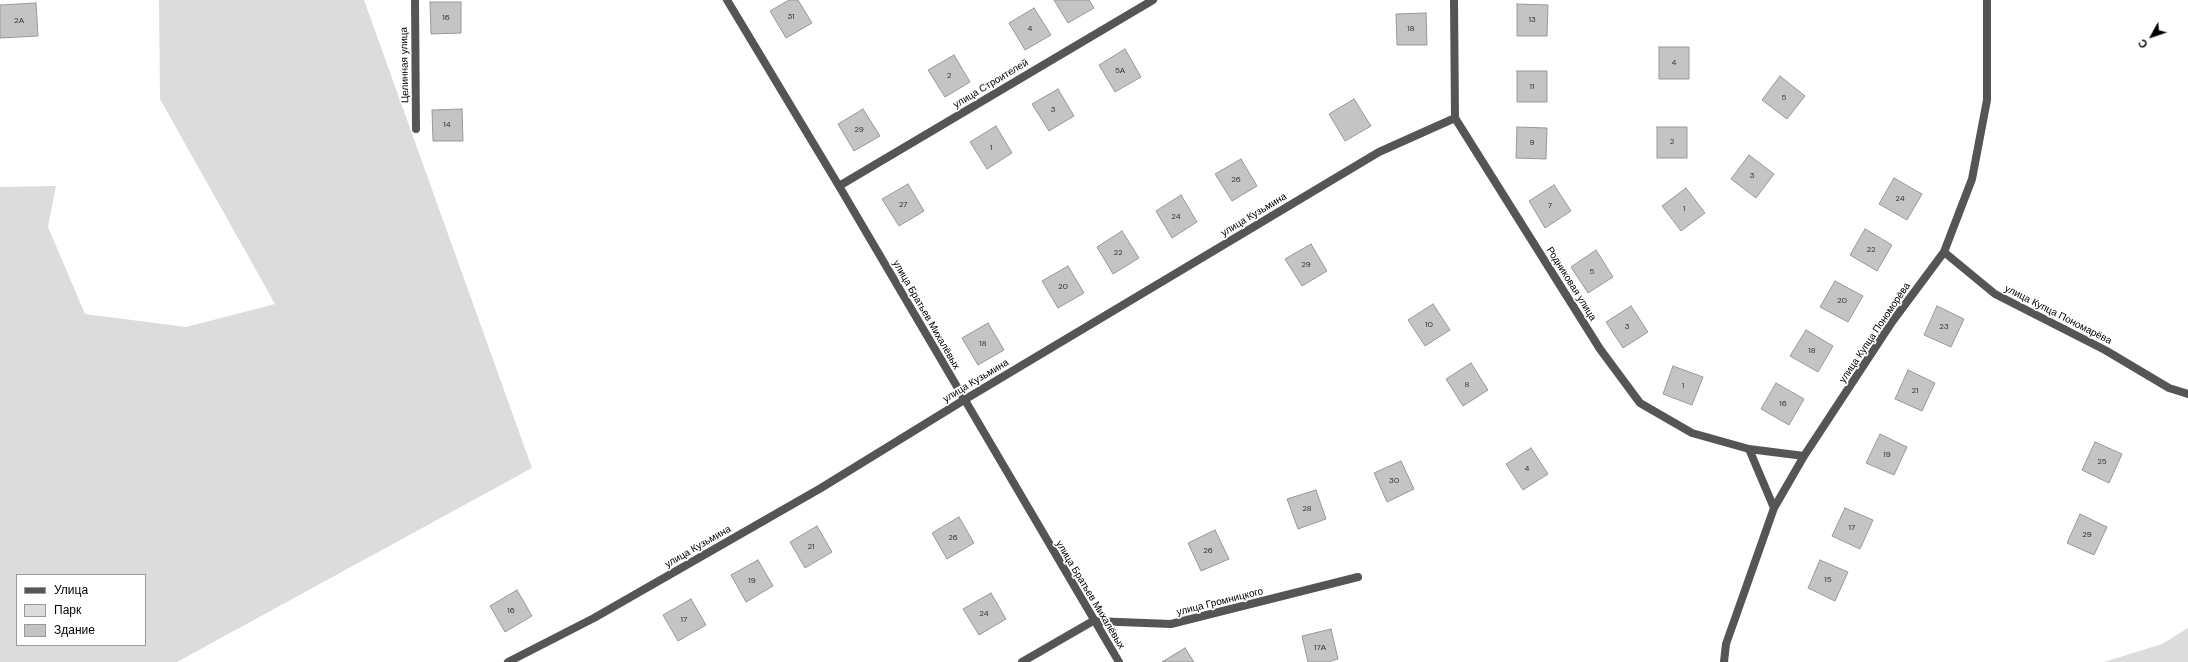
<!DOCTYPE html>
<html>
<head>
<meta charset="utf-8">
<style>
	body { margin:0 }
	#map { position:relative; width:2188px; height:662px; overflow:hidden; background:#fff; font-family:"DM Sans",sans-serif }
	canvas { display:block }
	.legend { position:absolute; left:16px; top:574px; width:130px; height:72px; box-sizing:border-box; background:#fff; border:1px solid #999; margin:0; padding:5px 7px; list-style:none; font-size:12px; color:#000 }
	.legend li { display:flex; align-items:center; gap:8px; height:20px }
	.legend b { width:20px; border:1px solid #999 }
	.north { position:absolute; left:2132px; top:16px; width:40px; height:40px; -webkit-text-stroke:3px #fff; paint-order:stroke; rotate:230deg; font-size:11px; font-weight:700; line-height:16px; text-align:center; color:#000 }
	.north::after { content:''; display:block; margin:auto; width:14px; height:18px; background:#000; clip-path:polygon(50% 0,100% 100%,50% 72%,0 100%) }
</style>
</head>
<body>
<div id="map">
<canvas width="2188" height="662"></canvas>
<ul class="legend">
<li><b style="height:5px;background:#555"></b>Улица</li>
<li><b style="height:11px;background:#dcdcdc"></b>Парк</li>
<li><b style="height:11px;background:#c4c4c4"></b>Здание</li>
</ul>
<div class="north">С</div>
</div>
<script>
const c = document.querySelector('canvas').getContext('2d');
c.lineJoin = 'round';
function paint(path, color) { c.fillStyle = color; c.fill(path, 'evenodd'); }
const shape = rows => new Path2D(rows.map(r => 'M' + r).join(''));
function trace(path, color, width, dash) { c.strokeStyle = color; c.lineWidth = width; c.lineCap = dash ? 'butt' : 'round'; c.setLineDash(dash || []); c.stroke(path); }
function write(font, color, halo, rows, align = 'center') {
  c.font = font + ' "DM Sans",sans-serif'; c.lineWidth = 3.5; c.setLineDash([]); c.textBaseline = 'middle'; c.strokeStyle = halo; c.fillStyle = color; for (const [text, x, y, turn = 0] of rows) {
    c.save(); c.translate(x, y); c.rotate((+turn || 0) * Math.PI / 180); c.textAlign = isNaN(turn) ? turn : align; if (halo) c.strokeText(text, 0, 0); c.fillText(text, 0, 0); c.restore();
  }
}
paint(shape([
	[159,0,364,0,532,468,177,662,0,662,0,187,56,186,48,227,85,314,186,327,275,304,160,99],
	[17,575,145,575,145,645,17,645],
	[2188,628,2188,662,2104,662,2162,644]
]), '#dcdcdc');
const building = shape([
	[789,0,798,0,812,23,786,38,770,11,789,0],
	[1054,0,1089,0,1094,8,1068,23,1054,0],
	[430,2,461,2,461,33,431,34,430,2],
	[36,3,38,36,0,38,0,5,36,3],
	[1517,4,1548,5,1547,36,1517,36,1517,4],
	[1034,8,1051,35,1025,50,1009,23,1034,8],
	[1426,13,1427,45,1397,45,1396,14,1426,13],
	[1659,47,1689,47,1689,79,1659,79,1659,47],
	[1125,49,1141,77,1115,92,1099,65,1125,49],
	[954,55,970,82,945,97,928,70,954,55],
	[1517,71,1547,71,1547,102,1517,102,1517,71],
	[1780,76,1805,96,1787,119,1762,100,1780,76],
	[1058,89,1074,116,1049,131,1032,104,1058,89],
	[1354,99,1371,126,1345,141,1329,114,1354,99],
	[462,109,463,141,433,141,432,110,462,109],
	[863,109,880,136,854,151,838,124,863,109],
	[996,126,1012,153,987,169,970,142,996,126],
	[1517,127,1547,128,1546,159,1516,158,1517,127],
	[1657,127,1687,127,1687,158,1657,158,1657,127],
	[1749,155,1774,174,1756,198,1731,179,1749,155],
	[1241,159,1257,186,1232,201,1215,174,1241,159],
	[1894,178,1922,194,1907,220,1879,204,1894,178],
	[908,184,924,211,899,226,882,199,908,184],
	[1554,185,1571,211,1545,228,1529,201,1554,185],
	[1686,188,1705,213,1681,231,1662,206,1686,188],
	[1181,195,1197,222,1172,238,1156,211,1181,195],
	[1865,229,1892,245,1877,271,1850,255,1865,229],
	[1122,231,1139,258,1113,274,1097,247,1122,231],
	[1311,244,1327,271,1302,286,1285,259,1311,244],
	[1596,250,1613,277,1588,293,1571,267,1596,250],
	[1068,266,1084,293,1058,308,1042,281,1068,266],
	[1835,281,1863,296,1848,322,1820,307,1835,281],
	[1433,304,1450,330,1425,346,1408,320,1433,304],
	[1631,306,1648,332,1623,348,1606,322,1631,306],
	[1937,306,1964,319,1951,347,1924,335,1937,306],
	[988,323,1004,350,978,365,962,338,988,323],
	[1806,330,1833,346,1818,372,1790,356,1806,330],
	[1471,363,1488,390,1463,406,1446,379,1471,363],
	[1673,366,1703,377,1692,405,1663,394,1673,366],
	[1908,370,1935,383,1922,411,1895,399,1908,370],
	[1776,383,1804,399,1789,425,1761,409,1776,383],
	[1880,434,1907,447,1894,475,1866,463,1880,434],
	[2095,442,2122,454,2109,483,2082,470,2095,442],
	[1531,448,1548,474,1523,490,1506,464,1531,448],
	[1401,461,1414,489,1387,502,1374,473,1401,461],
	[1316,490,1326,519,1298,529,1287,499,1316,490],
	[1845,508,1873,520,1860,549,1832,536,1845,508],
	[2080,514,2107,527,2094,555,2067,543,2080,514],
	[959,517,974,543,947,559,932,533,959,517],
	[817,526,832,552,805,568,790,542,817,526],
	[1215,530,1229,559,1201,571,1188,543,1215,530],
	[758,560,773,586,746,602,731,575,758,560],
	[1820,560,1848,572,1835,601,1808,588,1820,560],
	[517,590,532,616,505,632,490,606,517,590],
	[991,593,1006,619,979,635,963,609,991,593],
	[691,599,706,625,678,641,663,615,691,599],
	[1331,629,1338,659,1328,662,1308,662,1302,636,1331,629],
	[1185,648,1194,662,1162,662,1185,648]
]);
paint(building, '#c4c4c4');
trace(building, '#999', 1);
trace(shape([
	[415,0,416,129],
	[727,0,839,186,1119,662],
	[1454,0,1455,118,1600,349,1640,403,1692,433,1749,449,1774,508],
	[839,186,1153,0],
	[1944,252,1995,294,2105,350,2169,388,2188,394],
	[1749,449,1804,456],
	[508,662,594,618,821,488,964,400,1379,152,1455,118],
	[1022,662,1093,621,1171,624,1358,577],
	[1724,662,1726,644,1774,508,1804,456,1892,322,1944,252,1972,179,1987,100,1987,0]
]), '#555', 8);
write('8px', '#313131', null, [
	["31",791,17],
	["16",446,18],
	["13",1532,20],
	["2А",19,21],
	["4",1030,29],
	["18",1411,29],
	["4",1674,63],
	["5А",1120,71],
	["2",949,76],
	["11",1532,87],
	["5",1784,98],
	["3",1053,110],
	["14",447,125],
	["29",859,130],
	["2",1672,142],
	["9",1532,143],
	["1",991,148],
	["3",1752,176],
	["26",1236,180],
	["24",1900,199],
	["27",903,205],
	["7",1550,206],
	["1",1684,209],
	["24",1176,217],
	["22",1871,250],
	["22",1118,253],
	["29",1306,265],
	["5",1592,272],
	["20",1063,287],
	["20",1842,301],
	["10",1429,325],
	["3",1627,327],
	["23",1944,327],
	["18",983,344],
	["18",1812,351],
	["8",1467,385],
	["1",1683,386],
	["21",1915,391],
	["16",1783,404],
	["19",1887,455],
	["25",2102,462],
	["4",1527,469],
	["30",1394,481],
	["28",1307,509],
	["17",1852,528],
	["29",2087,535],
	["26",953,538],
	["21",811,547],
	["26",1208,551],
	["15",1828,580],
	["19",752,581],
	["16",511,611],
	["24",984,614],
	["17",684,620],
	["17А",1320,648]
]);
write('10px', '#000', '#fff', [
	["Целинная улица",405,65,-91],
	["улица Строителей",991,84,-31],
	["улица Кузьмина",1254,215,-31],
	["Родниковая улица",1571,284,58],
	["улица Братьев Михалёвых",926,315,60],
	["улица Купца Пономарёва",2058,315,27],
	["улица Купца Пономорёва",1875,333,-56],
	["улица Кузьмина",976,381,-31],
	["улица Кузьмина",698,547,-30],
	["улица Братьев Михалёвых",1090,595,59],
	["улица Громницкого",1220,602,-14]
]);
</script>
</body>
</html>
